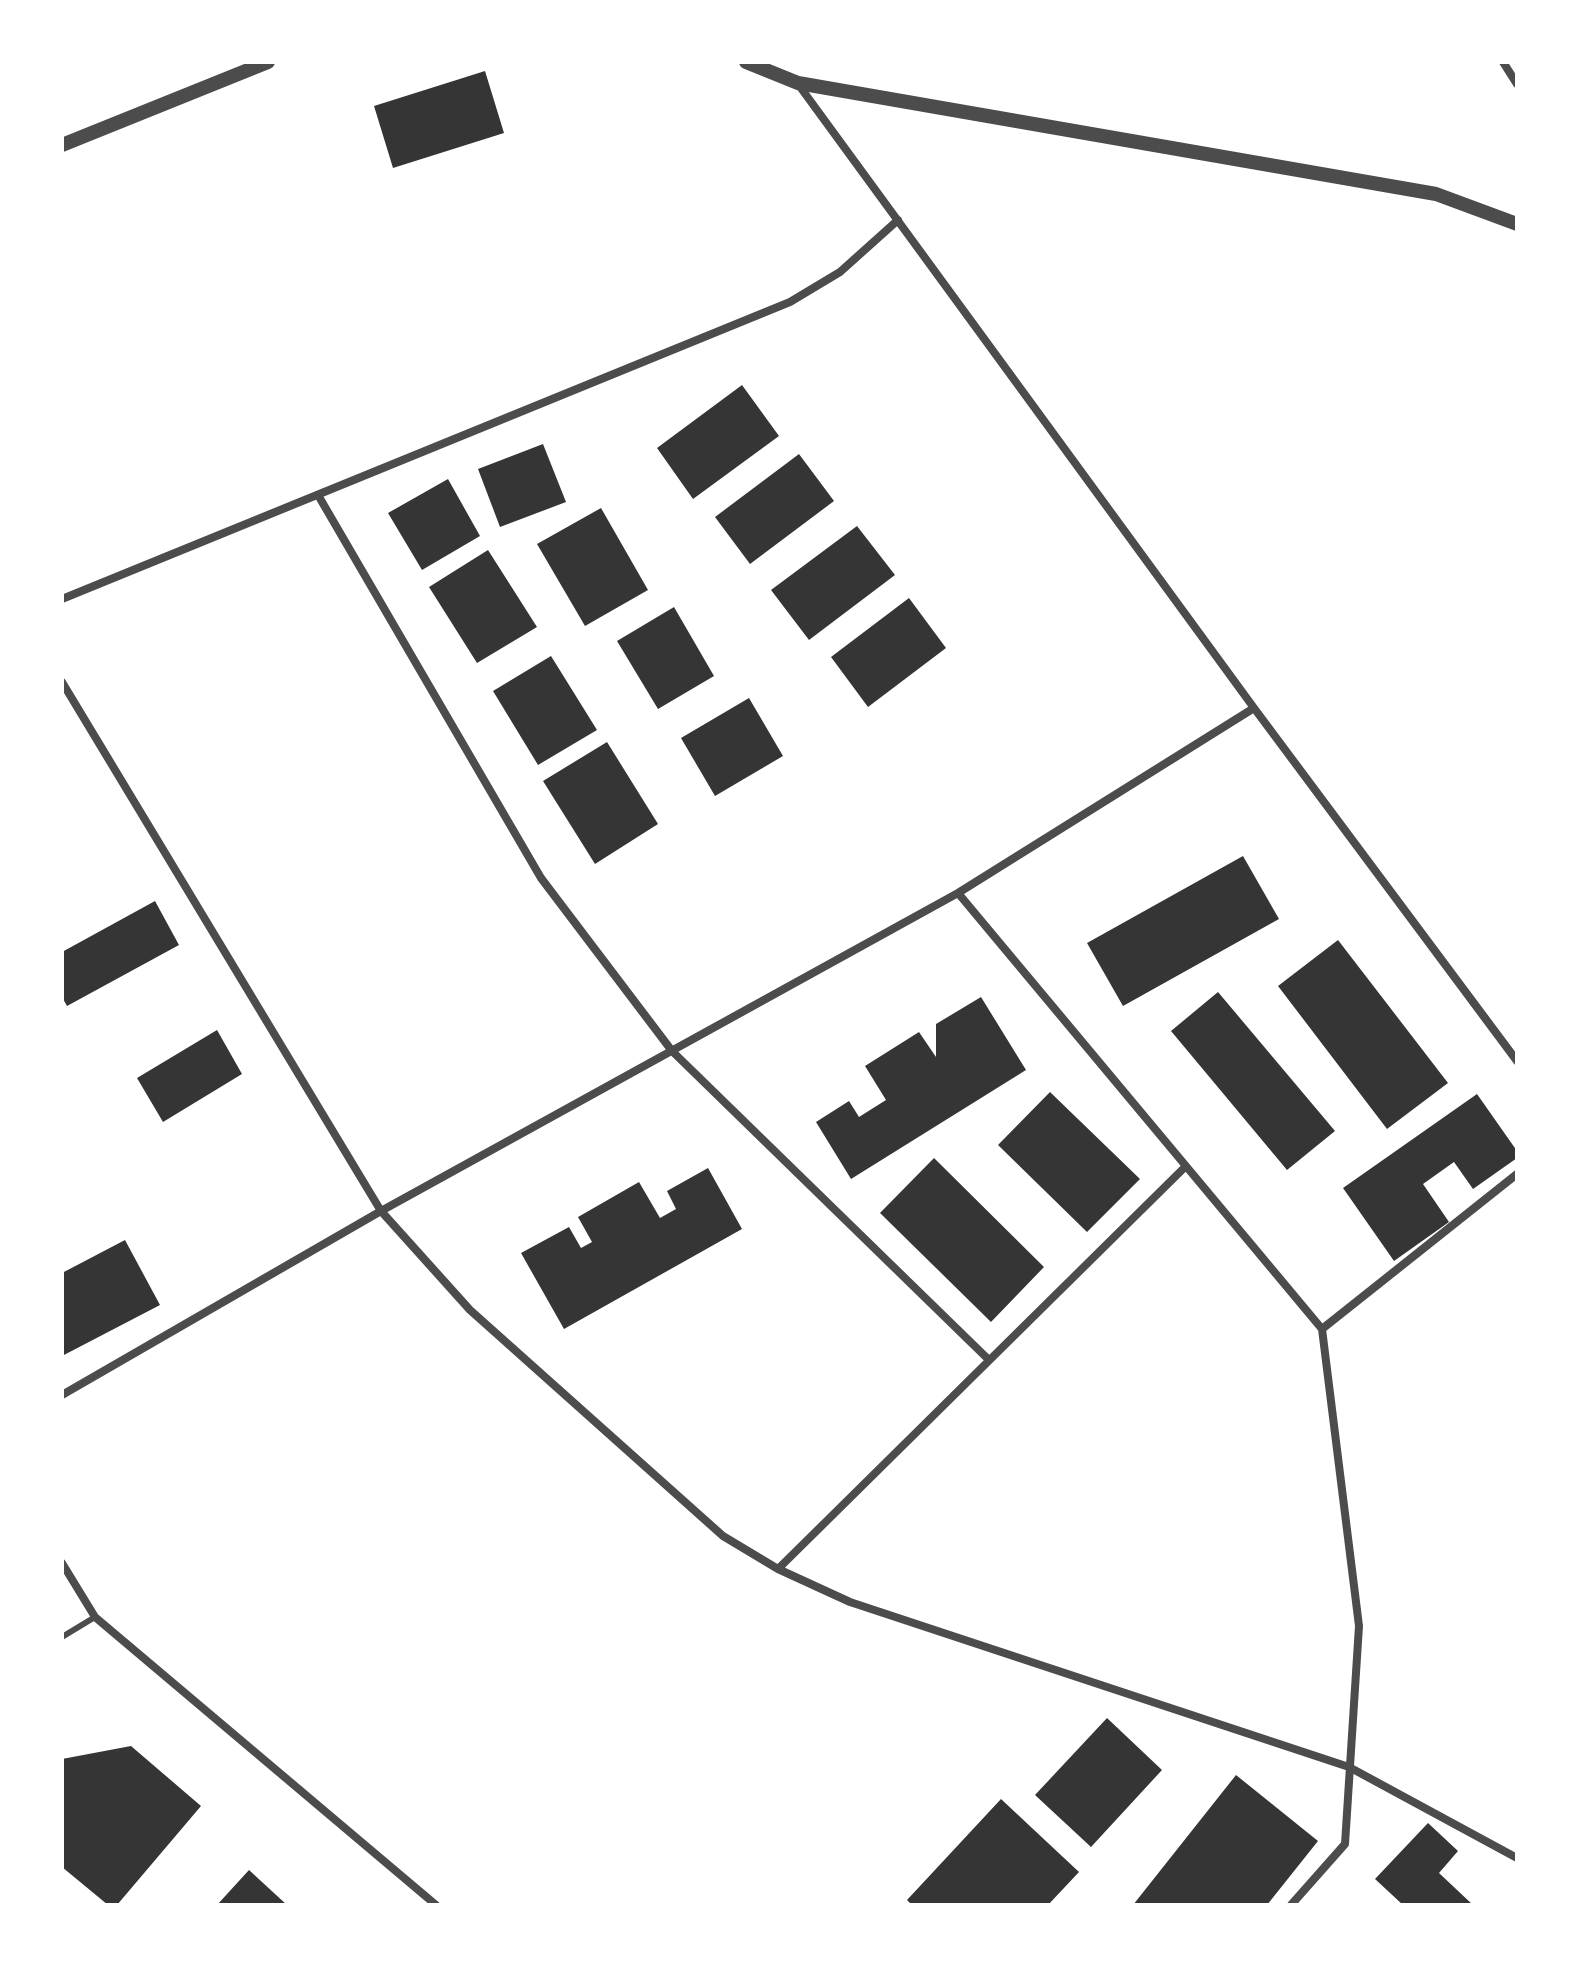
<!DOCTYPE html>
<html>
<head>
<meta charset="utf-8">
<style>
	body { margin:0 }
	#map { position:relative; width:1579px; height:1967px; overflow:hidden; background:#fff; font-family:Poppins,sans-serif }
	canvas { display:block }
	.frame { position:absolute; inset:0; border:64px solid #fff; pointer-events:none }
</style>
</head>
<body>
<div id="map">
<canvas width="1579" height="1967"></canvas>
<div class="frame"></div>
</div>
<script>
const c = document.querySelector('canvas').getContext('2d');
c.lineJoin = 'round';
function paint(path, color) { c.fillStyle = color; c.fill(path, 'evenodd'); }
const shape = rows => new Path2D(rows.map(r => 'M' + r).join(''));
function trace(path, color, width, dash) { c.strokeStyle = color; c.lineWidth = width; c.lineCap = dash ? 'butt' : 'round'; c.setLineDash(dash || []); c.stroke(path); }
paint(shape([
	[485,71,504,133,393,168,374,106],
	[742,385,779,436,693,499,657,448],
	[543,444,566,502,500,527,478,469],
	[799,454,834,501,750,564,715,517],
	[448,479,480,536,422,570,388,513],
	[601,508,648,590,585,626,537,544],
	[857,526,895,575,809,640,771,590],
	[488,550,537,627,477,663,429,587],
	[909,598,946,648,868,707,831,657],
	[674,607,714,676,658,709,617,641],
	[551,656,597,730,538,765,493,691],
	[749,698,783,756,715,796,681,738],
	[607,742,658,824,595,864,543,781],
	[1243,856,1279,919,1123,1006,1087,943],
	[155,901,179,945,67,1006,62,997,62,952],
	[1338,940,1448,1083,1387,1129,1278,986],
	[1218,992,1335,1131,1287,1170,1171,1031],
	[981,997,1026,1070,851,1179,816,1122,849,1101,859,1117,886,1100,865,1066,919,1032,936,1057,936,1024],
	[217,1030,242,1074,163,1122,137,1078],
	[1050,1092,1140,1179,1087,1232,998,1145],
	[1477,1094,1517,1151,1517,1158,1473,1189,1454,1162,1423,1184,1449,1222,1394,1261,1343,1188],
	[934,1158,1044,1267,991,1322,880,1213],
	[708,1168,742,1229,564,1329,521,1253,569,1227,581,1248,592,1242,578,1217,639,1182,660,1218,676,1209,667,1191],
	[125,1240,160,1305,62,1356,62,1273],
	[1107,1718,1162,1770,1091,1847,1035,1795],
	[131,1746,201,1806,117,1905,108,1905,62,1867,62,1759],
	[1236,1775,1318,1841,1267,1905,1133,1905],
	[1001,1799,1079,1872,1048,1905,912,1905,907,1900],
	[1428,1823,1458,1851,1439,1873,1473,1905,1403,1905,1375,1879],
	[249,1870,287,1905,217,1905]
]), '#353535');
trace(shape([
	[62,1637,95,1617]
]), '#4c4c4c', 6);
trace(shape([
	[1503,62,1517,84],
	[798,84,1254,708,1517,1061],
	[318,495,541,878,672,1051,989,1360],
	[62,599,790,302,840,272,898,220],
	[62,682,381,1211,470,1310,723,1536,778,1569,850,1602,1349,1767,1517,1858],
	[958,893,1322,1329],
	[62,1395,381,1211,958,893,1254,708],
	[62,1563,95,1617,436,1905],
	[778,1569,1186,1166],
	[1291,1905,1345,1844,1359,1626,1322,1329,1517,1174]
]), '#4c4c4c', 8);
trace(shape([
	[746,62,798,83,1436,194,1517,224],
	[62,145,268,62]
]), '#4c4c4c', 14);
</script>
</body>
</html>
